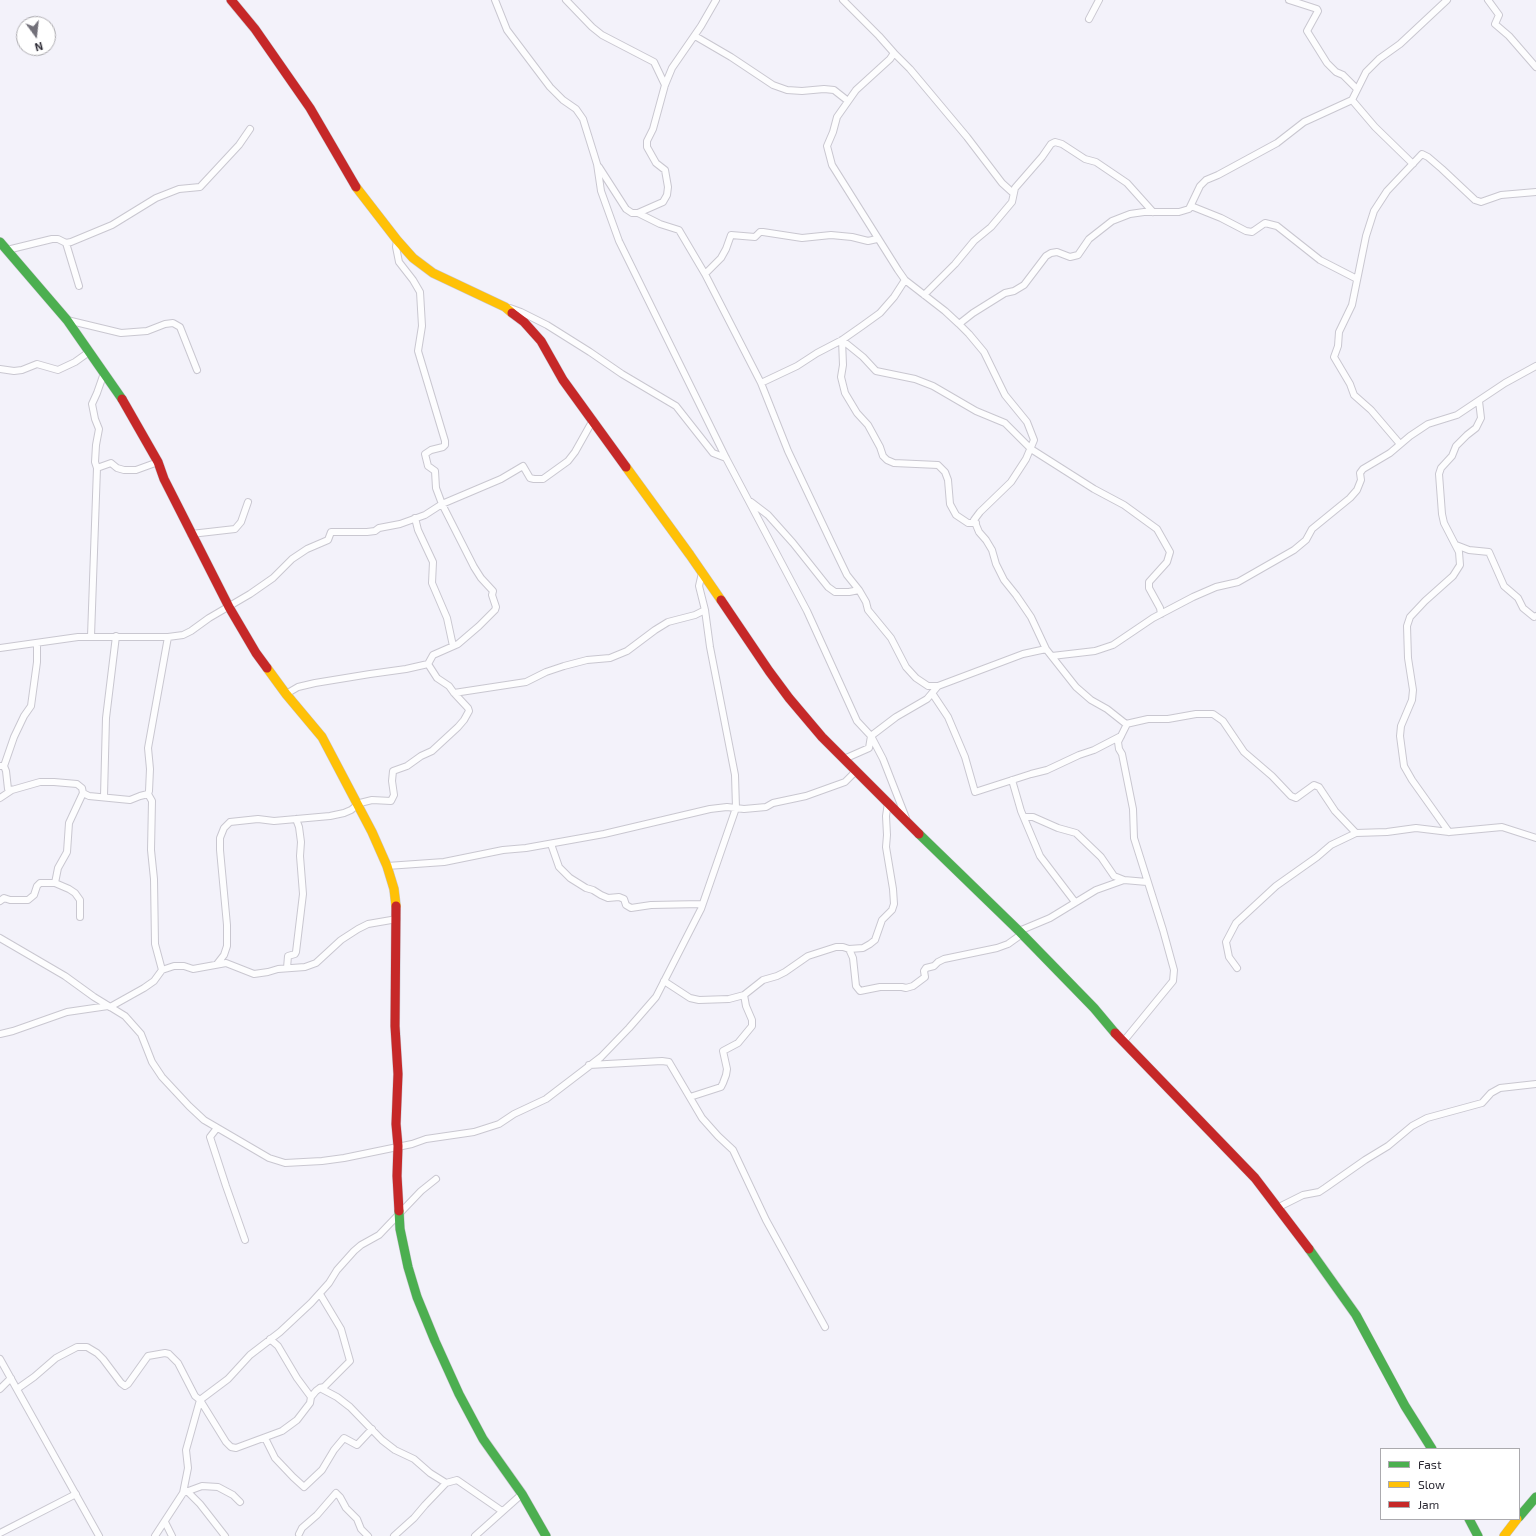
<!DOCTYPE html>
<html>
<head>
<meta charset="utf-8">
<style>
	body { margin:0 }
	#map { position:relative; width:1536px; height:1536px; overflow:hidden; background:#f3f2fa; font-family:"Exo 2",sans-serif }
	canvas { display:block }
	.legend { position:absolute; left:1380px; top:1448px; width:140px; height:72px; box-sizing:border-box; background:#fff; border:1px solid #abaaae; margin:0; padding:5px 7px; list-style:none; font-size:12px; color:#2c2a34 }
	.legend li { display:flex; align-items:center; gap:8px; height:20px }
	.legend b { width:20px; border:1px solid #abaaae }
	.north { position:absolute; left:16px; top:16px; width:40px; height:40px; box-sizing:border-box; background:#fff; border:1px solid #abaaae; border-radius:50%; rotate:165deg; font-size:11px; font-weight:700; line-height:16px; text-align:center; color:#2c2a34 }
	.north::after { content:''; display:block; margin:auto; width:14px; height:18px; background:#727079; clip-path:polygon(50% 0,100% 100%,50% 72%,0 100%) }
</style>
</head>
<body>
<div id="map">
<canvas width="1536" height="1536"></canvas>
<ul class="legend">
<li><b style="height:5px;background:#4caf50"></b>Fast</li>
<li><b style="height:5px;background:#ffc107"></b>Slow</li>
<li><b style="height:5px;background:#c62828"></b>Jam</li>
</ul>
<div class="north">N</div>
</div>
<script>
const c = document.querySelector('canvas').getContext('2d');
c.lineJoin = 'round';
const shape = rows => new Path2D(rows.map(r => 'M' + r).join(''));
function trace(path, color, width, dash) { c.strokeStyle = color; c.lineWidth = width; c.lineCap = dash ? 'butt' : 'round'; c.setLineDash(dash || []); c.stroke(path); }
const street = shape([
	[495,0,507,30,550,87,563,100,576,109,583,119,597,164,601,191,619,241,726,458,807,611,857,721,871,736,883,759,906,818],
	[566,0,592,27,602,35,654,62,665,85],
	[843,0,879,36,894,53,890,59,856,90,837,117,833,132,827,146,832,165,898,270,905,280,945,311,959,324,969,334,984,352,1005,395,1027,422,1034,440,1026,459,1011,482,980,512,974,520,979,532,986,540,992,550,996,564,1004,580,1016,595,1031,617,1046,649,1076,687,1091,700,1107,709,1126,724,1126,726,1118,742,1119,749,1122,754,1133,809,1134,838,1163,930,1174,970,1173,981,1123,1042],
	[1289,0,1317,9,1318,11,1307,31,1327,63,1336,72,1343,75,1357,89],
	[1488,0,1499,15,1495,24,1509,36,1536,67],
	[1089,19,1099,0],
	[695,36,731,57,773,85,787,90,802,91,824,89,834,90,848,101],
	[894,53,910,69,967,137,1002,183,1013,193],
	[1352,100,1375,127,1413,164],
	[599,167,626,209,632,213,638,213,660,224,679,230,705,274,761,383,788,451,833,546,847,575,859,590],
	[1191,206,1221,218,1246,231,1252,232,1265,223,1277,226,1320,260,1357,279],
	[638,213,663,202,667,195,668,187,665,170,656,163,647,147,647,141,653,129,665,85,672,68,701,26,716,0],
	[66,243,79,286],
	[7,250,52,239,58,239,66,243,71,242,112,225,156,198,179,189,200,187,239,145,250,129],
	[705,274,721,258,726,249,731,235,755,237,760,232,763,232,802,238,831,235,852,237,868,241,877,239],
	[924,295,955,264,974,241,991,227,1012,202,1015,188,1042,157,1051,144,1055,142,1062,144,1085,159,1096,162,1127,183,1153,212],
	[510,308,521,312,547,325,590,352,622,374,676,406,713,453,726,458],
	[67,320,121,333,147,331,165,324,173,323,180,327,197,370],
	[959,324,973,313,1005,293,1014,291,1024,285,1046,256,1051,253,1057,252,1070,257,1078,255,1089,239,1112,221,1130,214,1144,212,1179,212,1189,209,1200,186,1206,180,1218,175,1277,143,1304,122,1352,100,1366,72,1379,59,1400,44,1447,0],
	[0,369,14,371,22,370,37,364,58,370,75,362,89,352],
	[761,383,797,366,817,353,842,340,862,326,880,313,894,297,905,280],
	[1400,444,1371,410,1354,395,1350,384,1334,357,1338,346,1339,332,1352,305,1366,236,1374,211,1387,191,1422,154,1428,157,1442,169,1475,200,1481,202,1501,195,1536,192],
	[97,468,111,463,117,468,124,470,136,470,158,462],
	[751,502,768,515,793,543,828,587,835,592,849,592,859,590,866,602,868,610,891,638,906,667,916,678,928,686,938,686],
	[415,518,418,530,433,562,432,583,447,618,453,646],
	[976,523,968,523,956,515,950,504,948,480,945,472,938,465,894,463,887,460,883,456,880,447,868,425,857,413,845,393,841,377,843,365,842,340,863,357,876,371,915,379,933,386,976,411,1005,423,1031,449,1094,489,1124,505,1157,529,1170,552,1167,562,1149,582,1149,588,1160,608,1161,614],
	[191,534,235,529,241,522,248,502],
	[1456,545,1469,550,1489,552,1504,586,1518,598,1523,608,1534,617,1536,616],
	[91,636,97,468,95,462,96,445,99,429,95,419,92,404,97,393,104,373],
	[0,648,78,637,168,637,183,635,191,631,209,618,250,594,273,578,292,559,307,549,328,540,331,532,367,532,375,531,379,528,400,524,425,515,442,504,501,479,523,466,530,478,534,479,543,479,568,461,575,452,593,420],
	[1052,656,1095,651,1113,645,1153,618,1193,597,1216,587,1238,582,1294,550,1306,540,1312,529,1350,498,1357,490,1361,480,1360,473,1363,469,1390,453,1410,436,1428,424,1457,415,1505,383,1536,366],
	[454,693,526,682,546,672,564,666,587,660,610,658,627,651,655,630,668,622,695,615,705,610],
	[932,693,948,717,965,757,975,792,1031,774,1047,770,1079,755,1094,750,1121,736],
	[286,694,298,687,315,683,370,674,406,669,428,664,433,655,458,644,479,626,495,610,496,607,492,595,493,591,481,578,474,567,442,504,436,488,435,471,428,466,425,454,431,450,443,447,445,445,445,441,418,351,422,326,420,292,413,280,399,262,396,247,397,240],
	[1126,724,1148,719,1168,719,1196,714,1213,714,1223,721,1244,752,1272,776,1291,796,1296,798,1314,785,1319,787,1335,811,1356,833],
	[844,759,869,748,871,736,896,717,927,699,938,686,1023,654,1046,649],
	[0,766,4,766,6,771,8,789,12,790,40,782,54,782,77,784,82,788,83,793,89,796,130,800,140,796,148,794],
	[4,766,14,737,24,716,31,706,37,662,37,644],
	[1012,780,1021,811,1040,856,1075,902],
	[104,796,106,718,116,636],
	[0,798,12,790],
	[1024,817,1033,817,1058,828,1076,833,1101,857,1114,876,1124,880],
	[1449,832,1412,780,1404,766,1400,736,1401,726,1412,700,1413,690,1408,658,1407,626,1410,617,1425,601,1453,576,1460,565,1459,552,1444,523,1442,514,1439,474,1441,468,1452,456,1456,446,1467,435,1476,428,1481,418,1479,401],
	[551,844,559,867,570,878,586,888,593,890,601,895,608,898,619,897,624,899,626,905,631,908,651,905,702,904],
	[387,866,444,862,503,850,526,848,604,834,710,809,727,807,744,809,766,807,773,803,806,796,845,782,856,771],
	[55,883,58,868,67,852,69,823,83,793],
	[0,901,4,898,10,900,28,900,34,895,37,886,40,883,55,883,69,889,75,893,80,900,80,917],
	[1019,931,1050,918,1096,890,1124,880,1147,882],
	[0,938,65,976,94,997,125,1016,141,1034,152,1062,162,1077,189,1106,204,1120,269,1158,285,1163,322,1161,344,1158,412,1144,426,1139,474,1132,499,1124,514,1114,546,1099,601,1057,629,1028,656,997,701,909,736,808,735,775,710,647,705,610,699,586,702,573],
	[849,949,863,948,870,944,875,940,882,920,892,910,894,904,893,889,886,847,887,835,886,816,888,803],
	[217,964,224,955,227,946,227,925,220,850,220,838,224,828,230,822,258,819,274,821,330,816,344,813,351,810,360,803,372,800,391,801,394,795,392,781,393,771,407,766,421,756,432,751,458,727,464,720,469,711,468,708,454,693,449,686,437,678,428,664],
	[287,968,288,956,295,954,296,952,303,894,300,856,301,842,299,827,296,819],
	[1237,968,1229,957,1226,942,1236,923,1276,886,1317,857,1331,845,1356,833,1387,832,1416,828,1449,832,1502,827,1536,838],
	[162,970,155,944,154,879,151,850,152,801,148,794,149,791,150,769,148,748,168,637],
	[664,981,690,998,699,1000,729,999,744,995,763,980,777,976,785,972,808,956,836,947,843,947,849,949,853,958,856,986,860,991,880,987,902,987,906,988,913,986,925,977,924,971,926,968,934,966,938,962,944,959,997,948,1008,944,1022,934],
	[110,1007,144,988,154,981,162,970,174,966,184,966,193,969,226,963,254,974,268,972,278,969,305,967,316,963,341,940,358,929,368,924,397,919],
	[0,1034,13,1031,67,1012,108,1006],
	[589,1065,662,1061,669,1062,702,1118,718,1136,733,1150,766,1220,825,1327],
	[690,1097,721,1087,723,1083,726,1075,727,1069,723,1051,738,1043,752,1026,752,1020,746,1006,744,995],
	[217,1128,210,1137,226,1186,245,1240],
	[1279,1207,1303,1195,1319,1192,1325,1188,1365,1160,1388,1146,1412,1126,1427,1118,1482,1103,1491,1093,1500,1088,1536,1084],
	[270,1339,278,1346,297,1378,311,1397],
	[0,1359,99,1536],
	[320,1388,337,1397,350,1407,382,1440,395,1450,414,1459,430,1473,446,1483,457,1480,502,1511],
	[0,1389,11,1378],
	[17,1389,34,1377,56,1358,77,1347,87,1347,97,1353,103,1359,121,1383,125,1386,128,1384,148,1356,165,1353,169,1354,178,1363,195,1396,200,1400,226,1442,231,1447,236,1448,282,1431,297,1420,310,1403,311,1397,316,1391,320,1388,324,1387,350,1361,341,1329,320,1294],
	[265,1438,275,1458,293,1477,304,1487,322,1470,334,1450,344,1438,357,1445,372,1429],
	[187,1491,200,1504,225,1536],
	[183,1493,202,1486,218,1487,233,1495,240,1502],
	[165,1522,172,1536],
	[0,1533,76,1494],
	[299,1534,302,1528,317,1515,336,1493,340,1497,346,1508,357,1519,361,1529,368,1536],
	[155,1536,183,1493,188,1468,186,1450,200,1400,228,1379,250,1355,280,1332,311,1303,329,1283,337,1270,354,1251,361,1245,379,1235,421,1191,436,1179],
	[394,1536,414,1518,425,1505,446,1483],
	[475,1536,522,1494]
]);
const fast = shape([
	[0,242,67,320,122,399],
	[919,834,1019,931,1094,1008,1115,1033],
	[399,1211,400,1229,408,1267,417,1297,435,1341,459,1394,483,1439,522,1494,546,1536],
	[1309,1249,1356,1315,1405,1406,1432,1449],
	[1519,1517,1536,1497],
	[1469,1519,1478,1536]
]);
const slow = shape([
	[356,187,397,240,413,258,433,273,505,307,512,313],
	[626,467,690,555,721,600],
	[267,668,286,694,322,737,372,832,387,866,394,889,396,906],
	[1504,1536,1517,1519]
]);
const jam = shape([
	[231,0,255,29,310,108,356,187],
	[512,313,524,322,541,341,563,380,626,467],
	[122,399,158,462,164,479,229,607,256,653,267,668],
	[721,600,769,671,789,698,822,737,919,834],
	[396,906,395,1026,398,1074,396,1124,398,1146,397,1176,399,1211],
	[1115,1033,1255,1178,1309,1249]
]);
trace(street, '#c9c7d0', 8);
trace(fast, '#c9c7d0', 10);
trace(slow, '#c9c7d0', 10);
trace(jam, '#c9c7d0', 10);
trace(street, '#fdfdfe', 6);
trace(fast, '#4caf50', 9);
trace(slow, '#ffc107', 9);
trace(jam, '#c62828', 9);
</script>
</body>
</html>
